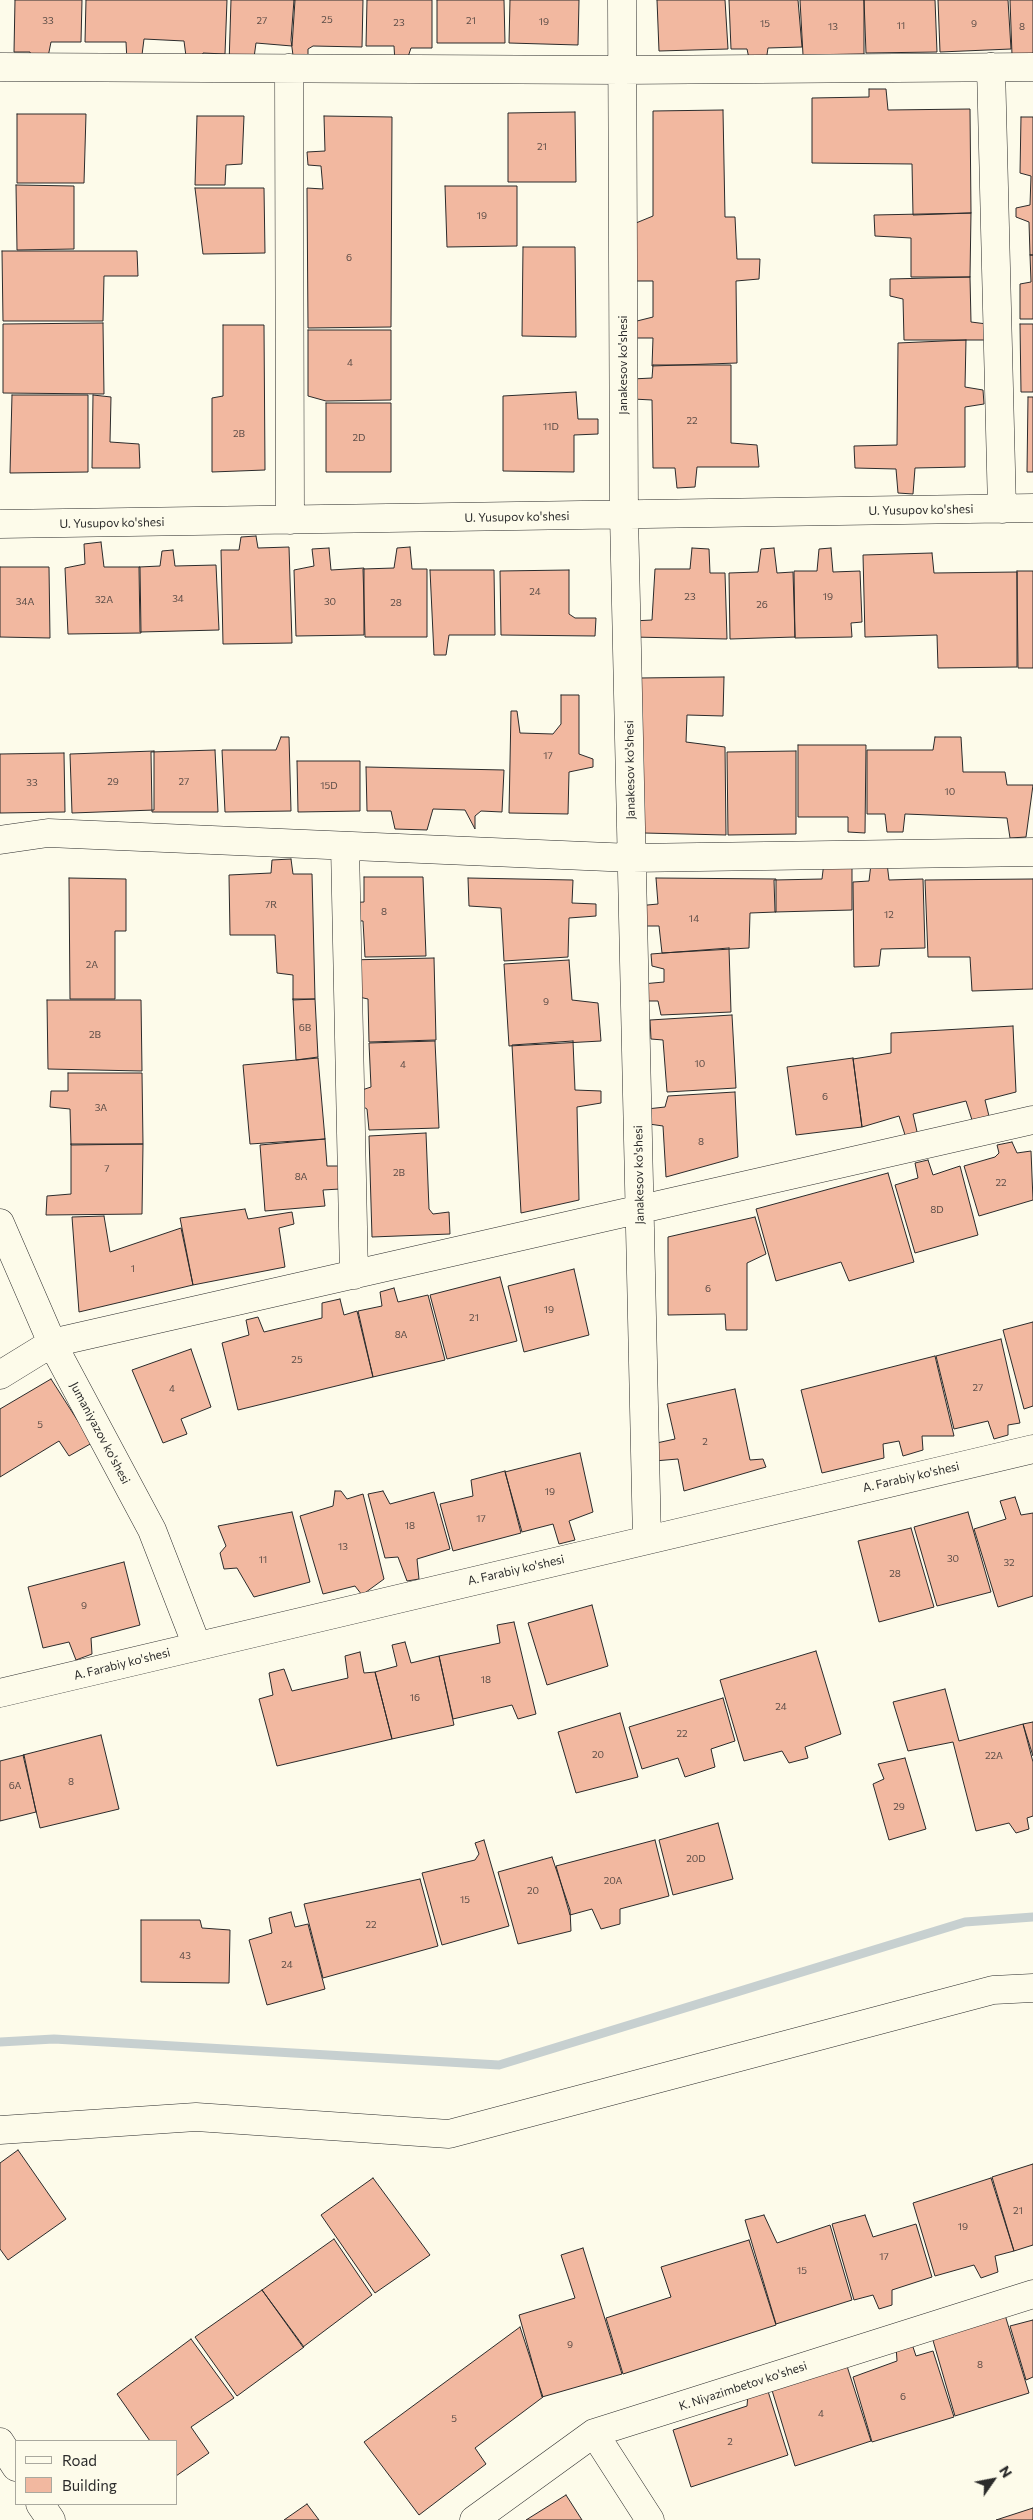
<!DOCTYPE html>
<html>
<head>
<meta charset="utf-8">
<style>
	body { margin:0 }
	#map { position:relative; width:1033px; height:2520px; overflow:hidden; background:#fdfbea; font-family:Commissioner,sans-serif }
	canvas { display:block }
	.legend { position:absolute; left:15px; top:2440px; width:162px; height:65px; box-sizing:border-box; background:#fdfbea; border:1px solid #a9a89e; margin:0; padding:6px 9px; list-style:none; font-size:15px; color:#2b2b2b }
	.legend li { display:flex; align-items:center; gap:10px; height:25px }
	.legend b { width:25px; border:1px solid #a9a89e }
	.north { position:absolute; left:968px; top:2455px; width:50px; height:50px; -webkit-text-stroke:4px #fdfbea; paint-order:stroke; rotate:57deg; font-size:14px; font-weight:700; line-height:20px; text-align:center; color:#2b2b2b }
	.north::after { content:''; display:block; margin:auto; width:18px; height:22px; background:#2b2b2b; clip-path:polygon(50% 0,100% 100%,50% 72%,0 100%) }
</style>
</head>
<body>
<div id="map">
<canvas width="1033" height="2520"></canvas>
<ul class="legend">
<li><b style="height:6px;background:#fdfbea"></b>Road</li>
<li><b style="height:14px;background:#f2b8a0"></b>Building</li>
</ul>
<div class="north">N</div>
</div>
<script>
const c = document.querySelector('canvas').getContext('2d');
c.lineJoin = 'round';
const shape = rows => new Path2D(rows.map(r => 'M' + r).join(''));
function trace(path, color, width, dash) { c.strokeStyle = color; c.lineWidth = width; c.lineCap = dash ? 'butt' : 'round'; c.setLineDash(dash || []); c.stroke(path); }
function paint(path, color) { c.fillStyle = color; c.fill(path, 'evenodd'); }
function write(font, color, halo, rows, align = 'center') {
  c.font = font + ' Commissioner,sans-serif'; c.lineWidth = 4; c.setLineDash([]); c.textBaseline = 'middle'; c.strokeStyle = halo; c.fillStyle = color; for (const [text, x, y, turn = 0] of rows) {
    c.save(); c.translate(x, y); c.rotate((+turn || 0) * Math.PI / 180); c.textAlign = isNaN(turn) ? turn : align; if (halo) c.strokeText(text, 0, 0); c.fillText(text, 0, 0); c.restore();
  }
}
trace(shape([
	[0,2042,54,2039,499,2065,965,1922,1033,1917]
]), '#c7d0d0', 9);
const building = shape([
	[15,0,82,0,81,42,51,42,47,62,32,60,30,52,14,52,15,0],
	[86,0,227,0,225,54,203,53,200,64,187,64,184,41,144,39,141,63,127,62,126,42,85,42,86,0],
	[231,0,295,0,292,46,256,43,253,65,229,65,231,0],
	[294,0,363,0,362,47,313,46,308,49,308,63,294,63,291,40,294,0],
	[367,0,432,0,432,48,411,48,406,63,395,63,394,46,366,46,367,0],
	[437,0,504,0,505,43,437,43,437,0],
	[510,0,579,0,578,45,509,43,510,0],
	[657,0,725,0,728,49,659,51,657,0],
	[729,0,798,0,802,47,768,48,765,68,751,68,747,49,731,49,729,0],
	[800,0,864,0,864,54,803,55,800,0],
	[864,0,935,0,937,52,866,53,864,0],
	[938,0,1008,0,1011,49,940,52,938,0],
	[1010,0,1033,0,1033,55,1012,55,1010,0],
	[869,89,886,89,888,110,970,109,971,213,913,215,912,164,812,163,812,98,869,97,869,89],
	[723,110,725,217,735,217,737,259,760,259,759,279,736,281,737,363,652,366,653,338,634,338,633,322,653,317,653,281,636,281,636,223,653,216,653,111,723,110],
	[575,112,576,182,508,182,508,113,575,112],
	[17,114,86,114,84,183,17,183,17,114],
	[197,116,244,116,242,164,226,165,225,185,195,185,197,116],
	[324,116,392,117,391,327,308,328,307,188,323,189,321,166,308,165,307,152,325,151,324,116],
	[1021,117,1033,117,1033,255,1030,255,1029,222,1016,217,1016,208,1030,205,1031,176,1020,173,1021,117],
	[16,185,74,186,74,249,17,250,16,185],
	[445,186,517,186,517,246,447,247,445,186],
	[195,188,264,188,265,253,203,254,195,188],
	[971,213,970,277,911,277,911,238,875,236,874,215,971,213],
	[523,247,575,247,576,337,522,336,523,247],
	[2,251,137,251,138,276,104,276,103,321,3,321,2,251],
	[1030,255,1033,255,1033,319,1020,319,1020,284,1031,282,1030,255],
	[970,277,971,322,987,324,986,340,904,340,903,299,890,296,890,279,970,277],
	[103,323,104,394,3,393,3,324,103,323],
	[1020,324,1033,324,1033,392,1021,392,1020,324],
	[223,325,264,325,265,470,212,472,212,398,223,396,223,325],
	[308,330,391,330,391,400,326,401,308,396,308,330],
	[966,340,965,387,983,390,984,404,965,407,965,467,915,468,913,494,898,493,896,469,855,468,854,446,897,445,898,343,966,340],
	[653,365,731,365,731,443,757,445,759,467,697,467,695,487,677,488,675,468,653,468,652,400,633,399,632,379,652,378,653,365],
	[576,392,578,419,598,419,598,434,574,435,574,472,503,471,503,396,576,392],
	[12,395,88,395,88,472,10,473,12,395],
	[93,395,111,397,110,442,139,444,140,468,92,468,93,395],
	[1028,397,1033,397,1033,472,1027,472,1028,397],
	[326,403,391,403,391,472,326,472,326,403],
	[256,536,258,548,289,547,292,643,223,644,221,550,239,550,241,537,256,536],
	[101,542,104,567,140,567,141,633,68,634,65,568,85,564,84,544,101,542],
	[410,547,412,569,427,569,427,637,365,637,363,569,394,568,397,548,410,547],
	[329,548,331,570,364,568,364,635,296,636,294,570,314,566,312,549,329,548],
	[692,548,709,549,710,573,725,573,727,639,632,637,632,621,652,620,655,569,690,569,692,548],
	[774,548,777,573,793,572,795,637,730,639,729,573,758,572,761,549,774,548],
	[831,548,833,572,860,571,862,622,851,623,852,637,795,638,794,571,817,571,819,549,831,548],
	[173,550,175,566,216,565,219,630,140,632,139,567,160,566,162,551,173,550],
	[932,553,934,573,1017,572,1017,667,938,668,937,635,865,637,863,555,932,553],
	[0,567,49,567,50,638,0,637,0,567],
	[430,570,494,570,495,635,449,635,446,655,434,655,430,570],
	[569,570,569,614,575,618,596,618,595,636,501,635,500,571,569,570],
	[1017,571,1033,571,1033,668,1018,668,1017,571],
	[724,677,723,716,687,715,686,742,725,747,726,835,644,833,639,678,724,677],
	[561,695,579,695,579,754,593,759,593,767,569,772,568,814,509,813,511,711,517,711,520,733,553,734,561,724,561,695],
	[281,737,289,737,291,811,225,812,222,750,276,750,281,737],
	[935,737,961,737,963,772,1005,772,1007,785,1033,785,1026,837,1010,838,1007,818,905,814,903,832,887,832,885,814,867,814,867,750,933,750,935,737],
	[798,745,866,745,865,833,848,832,848,817,798,817,798,745],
	[215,750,218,812,152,812,151,752,215,750],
	[154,751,154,810,72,813,70,754,154,751],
	[796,751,796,834,728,835,727,752,796,751],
	[64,753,65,812,0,813,0,754,64,753],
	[297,761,360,761,360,811,298,812,297,761],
	[366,767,504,770,502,812,481,811,475,816,475,829,465,810,433,809,427,830,395,829,391,811,367,811,366,767],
	[291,859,293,874,312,874,315,999,293,1000,293,975,277,973,275,935,230,935,229,875,271,873,272,860,291,859],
	[824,862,852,862,852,910,775,912,774,880,822,879,824,862],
	[887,863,889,880,923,879,925,948,881,949,879,966,854,967,853,882,869,881,871,864,887,863],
	[364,877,423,877,426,956,365,957,363,921,344,920,344,903,364,902,364,877],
	[69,878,126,879,126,931,115,931,115,999,70,999,69,878],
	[468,878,573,880,572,903,596,904,596,916,569,918,568,957,504,961,501,908,469,906,468,878],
	[656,878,776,879,776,912,750,913,749,948,662,953,659,926,639,926,637,906,658,904,656,878],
	[1033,879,1033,989,972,991,970,957,928,957,925,880,1033,879],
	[729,948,731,1012,661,1015,658,1001,643,1001,642,984,664,982,664,969,652,966,651,954,729,948],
	[434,958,436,1040,369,1042,368,999,350,995,348,960,434,958],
	[569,960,572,1000,598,1003,601,1041,509,1046,504,964,569,960],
	[293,999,315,999,318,1057,296,1060,293,999],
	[47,1000,141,1000,142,1071,48,1069,47,1000],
	[732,1015,736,1088,667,1092,663,1040,651,1039,650,1020,732,1015],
	[1013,1026,1016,1092,985,1100,989,1116,972,1120,966,1101,913,1114,918,1136,906,1138,899,1116,862,1127,853,1059,891,1053,891,1033,1013,1026],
	[435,1041,439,1128,369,1130,367,1109,357,1103,356,1092,371,1087,369,1043,435,1041],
	[573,1041,575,1090,601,1091,601,1103,577,1107,579,1200,521,1213,512,1045,573,1041],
	[318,1058,325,1139,250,1144,243,1065,318,1058],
	[853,1058,862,1127,796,1135,787,1067,853,1058],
	[68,1073,142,1073,143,1144,71,1145,70,1109,50,1107,51,1091,68,1091,68,1073],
	[735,1092,738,1157,666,1177,663,1126,649,1124,647,1109,665,1107,668,1096,735,1092],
	[426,1133,429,1209,433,1214,449,1212,450,1234,372,1237,369,1136,426,1133],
	[325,1139,327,1166,339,1166,340,1189,323,1190,325,1206,265,1211,260,1145,325,1139],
	[1012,1142,1017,1153,1031,1151,1033,1200,979,1216,964,1166,995,1157,999,1153,997,1145,1012,1142],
	[71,1144,143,1144,142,1214,46,1215,47,1196,71,1194,71,1144],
	[928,1160,933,1175,960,1166,978,1235,915,1253,895,1185,918,1178,915,1163,928,1160],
	[888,1173,914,1262,849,1281,841,1262,776,1281,756,1209,888,1173],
	[245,1209,248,1219,292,1212,294,1224,279,1228,285,1267,193,1285,180,1218,245,1209],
	[104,1216,110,1252,181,1228,193,1285,79,1312,72,1217,104,1216],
	[755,1217,766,1254,747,1263,747,1330,726,1330,725,1314,668,1315,668,1237,755,1217],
	[574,1269,589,1335,524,1352,508,1286,574,1269],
	[500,1277,517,1341,447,1359,430,1295,500,1277],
	[394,1288,398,1302,428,1295,445,1360,373,1377,358,1311,382,1306,380,1292,394,1288],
	[340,1299,344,1315,357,1311,373,1377,238,1410,222,1343,249,1335,246,1320,258,1317,264,1332,322,1318,322,1303,340,1299],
	[1033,1322,1033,1406,1024,1409,1003,1330,1033,1322],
	[1001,1339,1020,1423,1008,1425,1008,1435,994,1439,988,1421,954,1429,936,1356,1001,1339],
	[191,1349,211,1407,181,1419,187,1434,163,1443,132,1370,191,1349],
	[935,1356,954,1436,922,1436,923,1450,903,1456,899,1441,883,1444,884,1458,822,1473,801,1390,935,1356],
	[51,1379,92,1443,69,1456,59,1441,0,1477,0,1409,51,1379],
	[735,1389,750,1460,763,1459,766,1467,684,1491,678,1459,654,1461,652,1444,675,1439,667,1404,735,1389],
	[580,1453,593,1512,569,1521,575,1540,559,1544,553,1524,522,1532,505,1472,580,1453],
	[505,1471,521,1533,453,1551,440,1504,473,1496,471,1480,505,1471],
	[335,1491,341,1491,347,1499,363,1494,384,1579,362,1595,355,1586,323,1594,300,1516,333,1506,335,1491],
	[383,1491,390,1504,434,1492,450,1549,417,1559,419,1579,407,1581,398,1557,385,1558,368,1494,383,1491],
	[1015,1497,1021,1515,1033,1513,1033,1596,998,1607,974,1529,1006,1519,1000,1501,1015,1497],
	[292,1512,310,1582,254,1597,237,1568,224,1569,220,1553,226,1546,218,1526,292,1512],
	[968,1512,991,1592,937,1606,914,1527,968,1512],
	[911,1528,934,1607,879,1622,858,1541,911,1528],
	[124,1562,140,1625,91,1638,92,1654,76,1660,69,1642,43,1648,28,1587,124,1562],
	[592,1605,608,1666,547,1685,528,1623,592,1605],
	[514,1622,536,1714,518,1719,512,1705,453,1719,439,1656,500,1643,497,1625,514,1622],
	[405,1642,411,1663,439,1656,454,1725,392,1739,375,1672,397,1666,392,1645,405,1642],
	[816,1651,841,1734,805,1747,808,1758,789,1763,782,1751,744,1761,720,1680,816,1651],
	[360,1652,364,1673,375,1672,392,1739,277,1766,259,1699,273,1695,269,1673,284,1669,292,1691,348,1678,345,1656,360,1652],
	[945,1689,959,1741,1023,1724,1033,1762,1033,1816,1027,1818,1029,1829,1016,1833,1009,1823,976,1831,953,1742,908,1751,893,1702,945,1689],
	[723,1698,735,1741,711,1749,715,1767,685,1777,678,1758,642,1769,629,1727,723,1698],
	[620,1713,638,1777,576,1793,558,1732,620,1713],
	[1033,1722,1033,1756,1023,1724,1033,1722],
	[101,1735,119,1809,40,1828,23,1755,101,1735],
	[24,1755,36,1812,0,1821,0,1761,24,1755],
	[905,1758,926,1829,889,1840,873,1784,884,1779,878,1764,905,1758],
	[718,1823,733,1879,673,1895,659,1840,718,1823],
	[484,1840,509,1926,442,1945,422,1873,475,1860,479,1854,475,1843,484,1840],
	[655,1840,669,1896,620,1909,620,1924,601,1929,592,1909,570,1915,556,1866,655,1840],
	[552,1857,570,1910,571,1931,518,1944,498,1872,552,1857],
	[420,1879,438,1946,323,1978,304,1904,420,1879],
	[291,1912,295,1927,308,1924,325,1989,267,2005,249,1940,272,1933,269,1918,291,1912],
	[141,1920,200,1920,202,1928,230,1930,229,1983,141,1982,141,1920],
	[18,2150,66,2219,8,2260,0,2249,0,2163,18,2150],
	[1033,2164,1033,2245,1014,2251,992,2177,1033,2164],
	[373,2178,430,2255,375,2293,321,2215,373,2178],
	[991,2178,1014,2251,995,2256,998,2272,981,2278,974,2265,935,2276,913,2203,991,2178],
	[764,2215,777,2243,830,2225,852,2300,776,2324,745,2220,764,2215],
	[865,2215,873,2237,916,2224,932,2277,892,2290,892,2305,879,2309,873,2295,854,2300,832,2224,865,2215],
	[334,2239,372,2295,303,2347,262,2290,334,2239],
	[749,2240,776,2325,623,2374,606,2318,671,2297,661,2267,749,2240],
	[583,2248,622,2374,542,2397,519,2315,575,2298,561,2255,583,2248],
	[262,2290,304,2347,237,2396,195,2337,262,2290],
	[1005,2315,1029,2393,955,2416,932,2337,1005,2315],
	[1033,2320,1033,2377,1026,2380,1010,2326,1033,2320],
	[520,2327,543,2397,475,2448,486,2464,419,2515,364,2442,520,2327],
	[191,2339,234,2398,191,2427,209,2453,176,2476,176,2441,150,2441,117,2394,191,2339],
	[911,2341,916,2356,933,2351,954,2417,872,2442,853,2377,897,2361,896,2345,911,2341],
	[846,2363,871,2441,795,2466,771,2387,846,2363],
	[767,2388,788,2455,691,2487,673,2430,747,2406,748,2394,767,2388],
	[566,2495,582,2520,526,2520,566,2495],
	[307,2504,319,2520,284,2520,307,2504],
	[1033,2508,1033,2520,996,2520,1033,2508]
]);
paint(building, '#f2b8a0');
trace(building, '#2b2b2b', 1);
const minor = shape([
	[622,0,624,515,647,1540],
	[0,67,622,70,1033,67],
	[991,67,1002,509],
	[289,68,290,520],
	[0,524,1033,508],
	[0,840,48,833,632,858,1033,852],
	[345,846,354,1275],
	[0,1223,52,1343,152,1530,197,1646],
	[0,1375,52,1343,1033,1120],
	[0,1693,1033,1449],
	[0,2130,196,2117,449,2134,993,1990,1033,1988],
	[594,2433,650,2520],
	[474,2520,594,2433,1033,2294]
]);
const highway = shape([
	[0,2442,16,2467],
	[40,2504,51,2520]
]);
trace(minor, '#2b2b2b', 29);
trace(highway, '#2b2b2b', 29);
trace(minor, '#fdfbea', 28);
trace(highway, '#fdfbea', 28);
write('10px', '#5d4e48', null, [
	["25",327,20],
	["33",48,21],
	["27",262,21],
	["21",471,21],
	["19",544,22],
	["23",399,23],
	["15",765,24],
	["9",974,24],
	["11",901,26],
	["13",833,27],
	["8",1022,27],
	["21",542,147],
	["19",482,216],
	["6",349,258],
	["4",350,363],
	["22",692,421],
	["11D",551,427],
	["2B",239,434],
	["2D",359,438],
	["24",535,592],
	["23",690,597],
	["19",828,597],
	["34",178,599],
	["32A",104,600],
	["34A",25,602],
	["30",330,602],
	["28",396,603],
	["26",762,605],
	["17",548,756],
	["29",113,782],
	["27",184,782],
	["33",32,783],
	["15D",329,786],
	["10",950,792],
	["7R",271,905],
	["8",384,912],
	["12",889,915],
	["14",694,919],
	["2A",92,965],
	["9",546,1002],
	["6B",305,1028],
	["2B",95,1035],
	["10",700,1064],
	["4",403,1065],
	["6",825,1097],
	["3A",101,1108],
	["8",701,1142],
	["7",107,1169],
	["2B",399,1173],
	["8A",301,1177],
	["22",1001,1183],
	["8D",937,1210],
	["1",133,1269],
	["6",708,1289],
	["19",549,1310],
	["21",474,1318],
	["8A",401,1335],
	["25",297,1360],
	["27",978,1388],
	["4",172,1389],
	["5",40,1425],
	["2",705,1442],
	["19",550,1492],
	["17",481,1519],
	["18",410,1526],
	["13",343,1547],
	["30",953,1559],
	["11",263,1560],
	["32",1009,1563],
	["28",895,1574],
	["9",84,1606],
	["18",486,1680],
	["16",415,1698],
	["24",781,1707],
	["22",682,1734],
	["20",598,1755],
	["22A",994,1756],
	["8",71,1782],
	["6A",15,1786],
	["29",899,1807],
	["20D",696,1859],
	["20A",613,1881],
	["20",533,1891],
	["15",465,1900],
	["22",371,1925],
	["43",185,1956],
	["24",287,1965],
	["21",1018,2211],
	["19",963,2227],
	["17",884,2257],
	["15",802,2271],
	["9",570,2345],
	["8",980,2365],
	["6",903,2397],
	["4",821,2414],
	["5",454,2419],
	["2",730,2442]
]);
write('12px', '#2b2b2b', '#fdfbea', [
	["Janakesov ko'shesi",623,365,-90],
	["U. Yusupov ko'shesi",921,510,-1],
	["U. Yusupov ko'shesi",517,517,-1],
	["U. Yusupov ko'shesi",112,523,-1],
	["Janakesov ko'shesi",630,770,-91],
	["Janakesov ko'shesi",639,1175,-91],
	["Jumaniyazov ko'shesi",100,1433,62],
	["A. Farabiy ko'shesi",911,1477,-13],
	["A. Farabiy ko'shesi",516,1570,-13],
	["A. Farabiy ko'shesi",122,1664,-14],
	["K. Niyazimbetov ko'shesi",743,2386,-18]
]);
</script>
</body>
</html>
